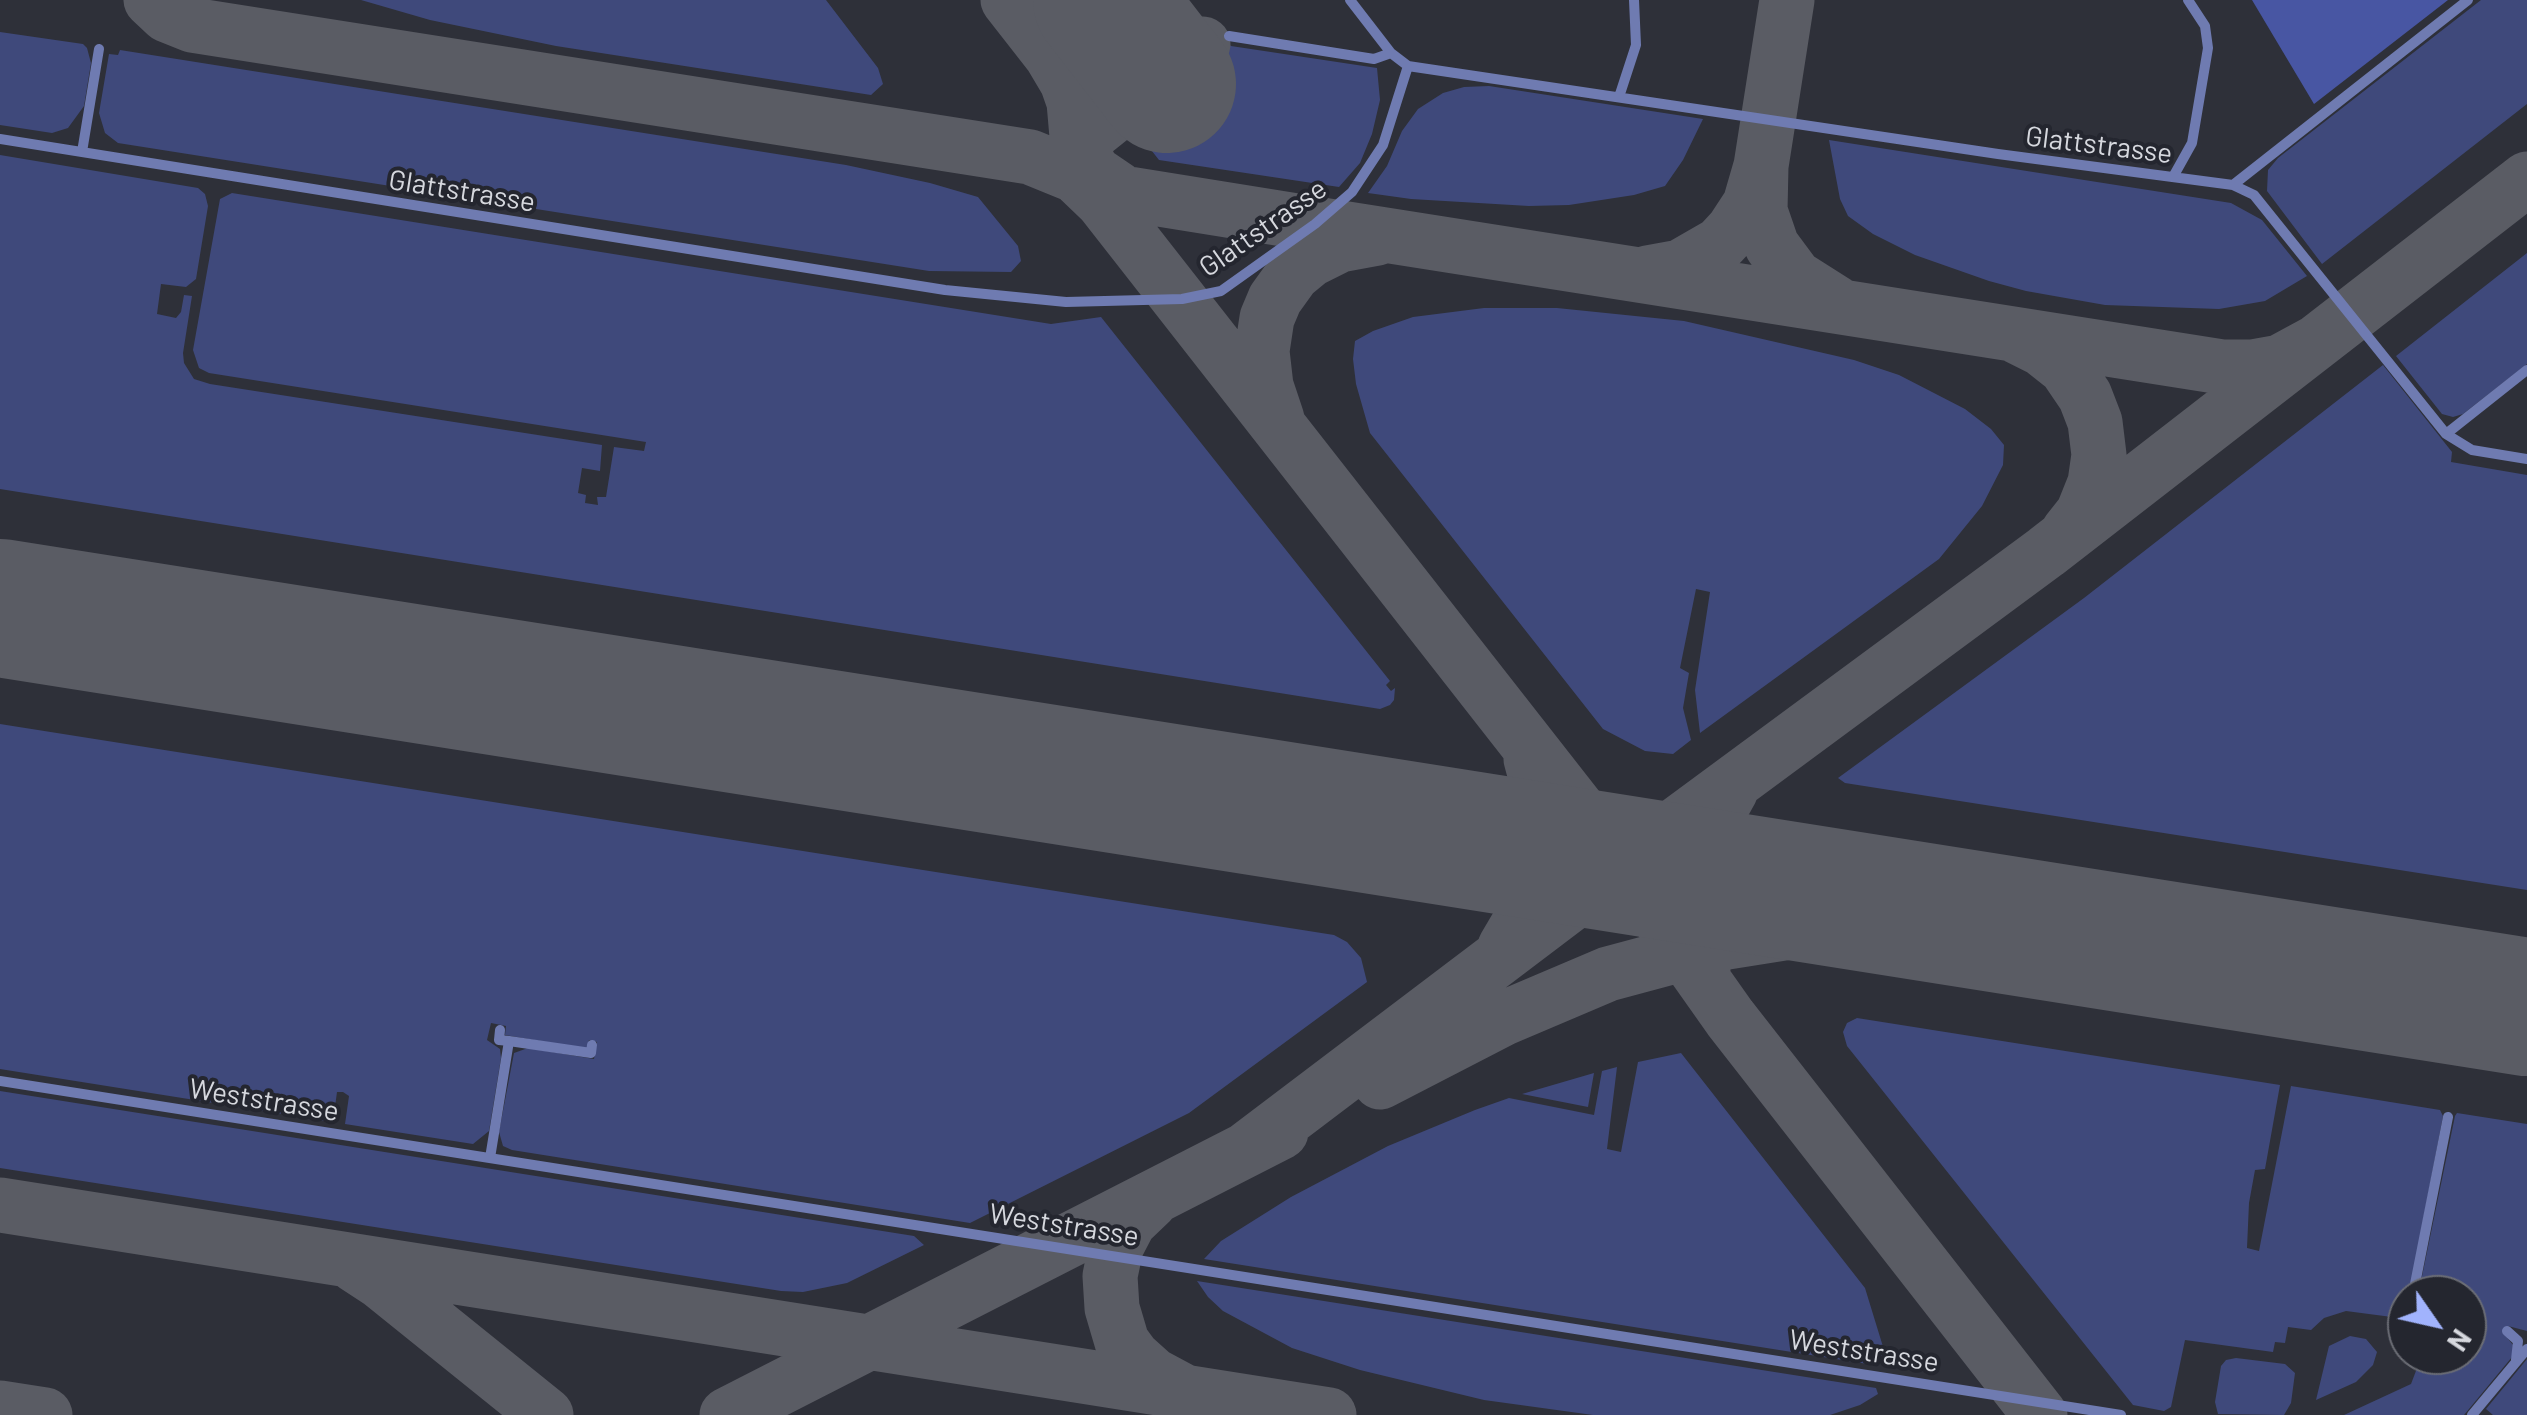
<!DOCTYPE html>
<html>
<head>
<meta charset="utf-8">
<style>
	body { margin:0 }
	#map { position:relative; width:2527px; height:1415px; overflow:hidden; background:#2e3039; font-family:Barlow,sans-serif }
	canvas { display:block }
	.north { position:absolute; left:2387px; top:1275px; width:100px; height:100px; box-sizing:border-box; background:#24262f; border:2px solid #6b6d75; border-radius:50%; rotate:124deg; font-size:28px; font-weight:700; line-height:40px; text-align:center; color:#d6d8de }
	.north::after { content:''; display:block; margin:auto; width:35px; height:45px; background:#a1b3fd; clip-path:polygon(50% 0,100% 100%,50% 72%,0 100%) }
</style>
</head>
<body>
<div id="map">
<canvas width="2527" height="1415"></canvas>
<div class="north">N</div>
</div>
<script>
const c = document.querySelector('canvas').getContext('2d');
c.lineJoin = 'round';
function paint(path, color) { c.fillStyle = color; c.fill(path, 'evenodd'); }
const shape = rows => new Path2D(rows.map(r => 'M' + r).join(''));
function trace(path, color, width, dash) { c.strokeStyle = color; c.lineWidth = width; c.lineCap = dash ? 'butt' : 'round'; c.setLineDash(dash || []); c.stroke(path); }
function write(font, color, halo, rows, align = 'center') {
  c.font = font + ' Barlow,sans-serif'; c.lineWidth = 8; c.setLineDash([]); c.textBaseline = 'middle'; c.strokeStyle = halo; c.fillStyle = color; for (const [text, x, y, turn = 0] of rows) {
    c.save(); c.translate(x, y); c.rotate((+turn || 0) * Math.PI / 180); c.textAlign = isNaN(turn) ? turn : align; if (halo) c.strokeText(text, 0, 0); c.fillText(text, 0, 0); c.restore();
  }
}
paint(shape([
	[361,0,826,0,878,68,883,84,871,95,556,46,430,20],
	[1048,0,1101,0,1088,10,1140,77,1120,93],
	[1124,0,1156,0,1188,40,1168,56],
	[2481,0,2527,0,2527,104,2322,264,2267,191,2268,170,2278,158],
	[0,32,83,44,87,48,91,63,84,106,68,128,52,133,0,125],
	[1226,41,1231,46,1377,68,1380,100,1372,134,1360,163,1339,187,1159,160,1133,127,1131,119,1134,112],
	[120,50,846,165,930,183,978,197,1018,246,1021,261,1011,272,929,271,118,143,105,133,99,113,109,54,118,55],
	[1489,86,1703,119,1683,160,1665,186,1634,195,1569,205,1529,206,1411,199,1368,193,1387,166,1402,131,1418,109,1443,93,1464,87],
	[1829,140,2231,203,2262,220,2307,276,2265,301,2219,309,2105,305,2026,291,1989,281,1915,255,1873,234,1848,216,1840,199],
	[0,155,198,188,205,194,208,206,196,279,186,287,161,284,157,314,176,318,181,312,184,295,192,296,183,353,184,363,194,379,210,384,602,445,600,471,582,468,578,493,586,495,585,503,598,505,597,497,606,497,614,447,644,451,646,442,209,373,199,368,193,350,220,199,232,193,1051,324,1101,317,1390,681,1386,685,1391,691,1395,688,1394,700,1390,705,1380,709,0,489],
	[2527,253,2527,364,2463,414,2453,417,2442,414,2396,356],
	[1484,308,1557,308,1684,321,1854,360,1899,375,1965,409,1991,429,2004,445,2003,465,1982,506,1939,559,1700,733,1695,690,1710,592,1696,589,1680,668,1689,673,1683,708,1691,740,1673,754,1645,751,1603,729,1370,433,1356,384,1353,359,1355,341,1373,331,1413,317],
	[2383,365,2452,452,2451,462,2527,475,2527,890,1845,783,1838,778,2084,598],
	[0,724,1334,935,1347,942,1361,958,1367,982,1189,1113,970,1223,512,1150,503,1146,499,1132,514,1053,528,1048,594,1059,597,1042,589,1040,587,1049,505,1035,506,1026,491,1023,487,1040,500,1049,501,1058,489,1131,473,1144,345,1124,349,1096,343,1092,337,1092,333,1122,0,1069],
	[1857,1018,2280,1085,2265,1169,2255,1170,2249,1203,2247,1248,2259,1251,2291,1086,2440,1110,2443,1116,2411,1284,2420,1286,2455,1116,2457,1113,2527,1124,2527,1331,2508,1326,2505,1335,2513,1345,2512,1357,2464,1415,2344,1415,2411,1384,2422,1355,2467,1355,2467,1295,2407,1295,2407,1319,2346,1311,2324,1318,2311,1330,2288,1327,2285,1343,2275,1342,2273,1352,2185,1340,2171,1407,2164,1411,2133,1405,1847,1046,1843,1032,1847,1023],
	[1681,1053,1865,1288,1884,1350,1885,1356,1875,1360,1874,1365,1204,1259,1221,1241,1291,1197,1388,1146,1475,1110,1509,1098,1594,1115,1602,1071,1617,1067,1607,1149,1621,1152,1638,1062],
	[1594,1073,1588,1107,1522,1094],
	[0,1091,914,1236,924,1245,847,1283,803,1292,781,1291,0,1168],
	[1197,1281,1876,1388,1878,1394,1860,1405,1830,1415,1593,1415,1484,1400,1360,1370,1292,1348,1223,1311,1208,1297],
	[2350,1336,2366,1339,2377,1352,2373,1365,2356,1382,2316,1400,2329,1346],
	[2236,1358,2285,1364,2295,1373,2291,1403,2284,1415,2218,1414,2215,1402,2221,1366,2226,1360],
	[2527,1359,2527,1415,2493,1415,2486,1409]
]), '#3f497b');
paint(shape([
	[2252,0,2448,0,2314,104]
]), '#4856a3');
trace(shape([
	[151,0,167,15,192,25,1030,157,1116,192,1315,224,2222,367,2252,367,2280,362,2317,342],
	[1008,0,1051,55,1067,82,1074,102,1078,148,1086,173],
	[1761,166,1787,0],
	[1079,179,1103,202,1622,865,1730,1018,2040,1415],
	[1118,189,1093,172,1078,144,1203,44],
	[1647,273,1680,267,1720,244,1733,230,1750,204,1761,166,1760,211,1772,246,1795,277,1836,303],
	[2016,336,2042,349,2066,368,2085,396,2095,422,2099,455,2095,483,2083,513,2068,532],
	[1277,419,1266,386,1262,351,1267,318,1275,299,1293,274,1310,260,1340,245,1378,238],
	[1505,947,1532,901,1543,858,1545,812,1531,759],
	[1703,969,1692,922,1693,881,1705,837,1731,790],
	[1380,1082,1502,1019,1608,974,1727,942,1790,932,1923,924,2063,934],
	[1247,1149,1622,865,2046,552,2527,179],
	[1151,1201,1129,1222,1116,1247,1110,1276,1112,1308,1122,1342,1133,1357,1153,1375,1181,1390],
	[0,1205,1329,1415],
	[355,1265,381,1282,546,1415],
	[0,1408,45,1415],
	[727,1415,1281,1132]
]), '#5a5c64', 55);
trace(shape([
	[1102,0,1167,84],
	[0,608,2527,1007]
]), '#5a5c64', 138);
trace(shape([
	[1350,0,1391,53,1408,66],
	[1229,36,1374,59,1391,53],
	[1619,97,1636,45,1634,0],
	[0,139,945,290,1066,302,1182,299,1221,291,1315,224,1352,192,1383,145,1408,66,1998,154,2233,185,2254,195,2446,434,2472,450,2527,459],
	[82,152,99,49],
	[2173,177,2192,143,2208,48,2205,26,2188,0],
	[2233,185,2468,0],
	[2446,434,2527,370],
	[500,1030,499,1040,509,1041],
	[0,1081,2121,1415],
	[490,1158,509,1041,591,1053,592,1045],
	[2415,1284,2448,1117],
	[2507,1331,2518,1341,2516,1360],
	[2472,1415,2527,1349]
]), '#6f7bb1', 10);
write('28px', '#d6d8de', '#24262f', [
	["Glattstrasse",2099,145,7],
	["Glattstrasse",462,191,9],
	["Glattstrasse",1263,228,-35],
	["Weststrasse",264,1100,9],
	["Weststrasse",1064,1225,9],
	["Weststrasse",1864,1351,9]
]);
</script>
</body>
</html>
